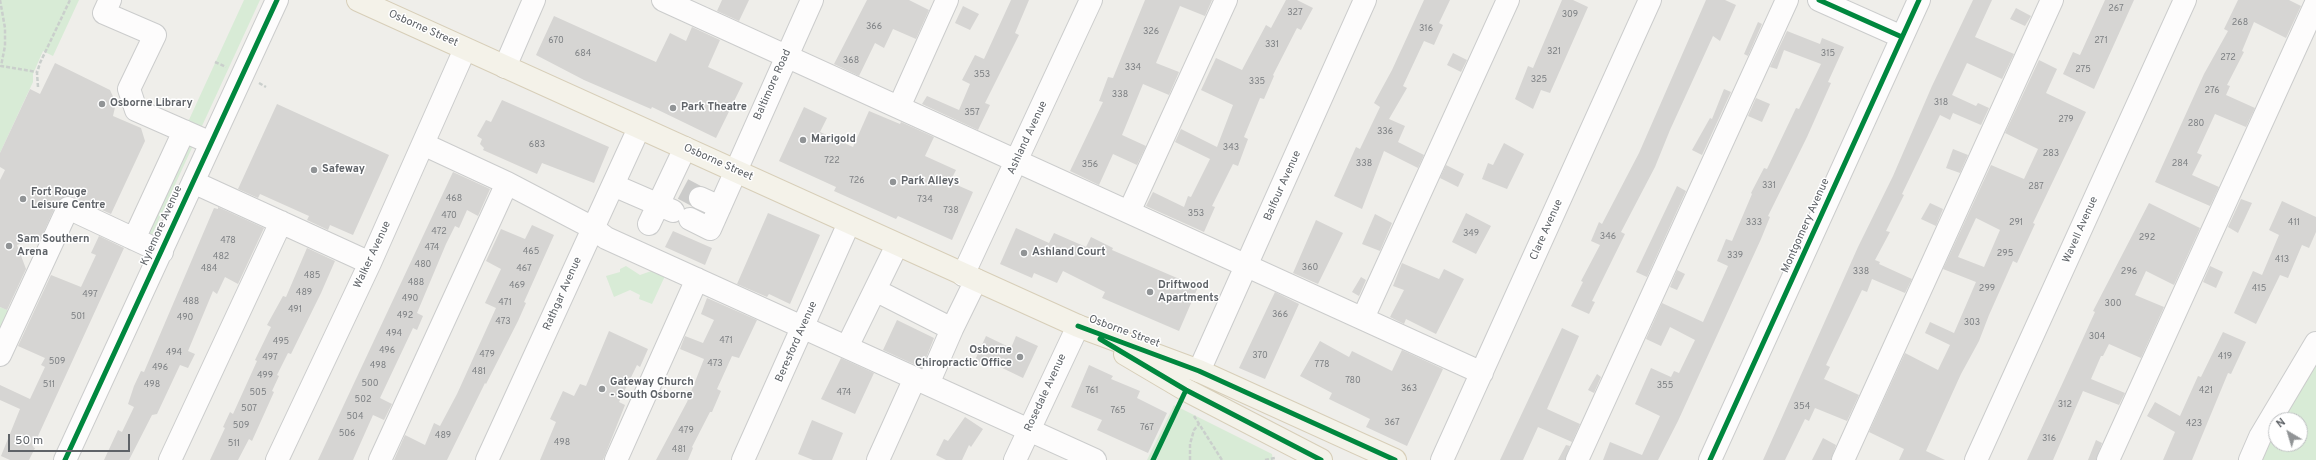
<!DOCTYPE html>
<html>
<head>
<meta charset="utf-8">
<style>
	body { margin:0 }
	#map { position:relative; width:2316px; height:460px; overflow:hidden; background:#efeeea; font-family:Overpass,sans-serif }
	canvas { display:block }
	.north { position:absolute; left:2268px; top:412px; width:40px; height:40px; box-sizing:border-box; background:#fff; border:1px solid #bfc1c3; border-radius:50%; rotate:322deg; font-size:11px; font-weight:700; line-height:16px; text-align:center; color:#5f6368 }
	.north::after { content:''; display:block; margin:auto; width:14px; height:18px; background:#919496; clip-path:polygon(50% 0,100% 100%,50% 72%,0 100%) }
	.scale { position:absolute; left:8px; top:434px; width:122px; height:18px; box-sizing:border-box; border:2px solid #5f6368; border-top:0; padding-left:5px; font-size:12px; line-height:14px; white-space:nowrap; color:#5f6368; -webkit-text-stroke:3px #fff; paint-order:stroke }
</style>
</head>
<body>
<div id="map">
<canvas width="2316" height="460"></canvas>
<div class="north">N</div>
<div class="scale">50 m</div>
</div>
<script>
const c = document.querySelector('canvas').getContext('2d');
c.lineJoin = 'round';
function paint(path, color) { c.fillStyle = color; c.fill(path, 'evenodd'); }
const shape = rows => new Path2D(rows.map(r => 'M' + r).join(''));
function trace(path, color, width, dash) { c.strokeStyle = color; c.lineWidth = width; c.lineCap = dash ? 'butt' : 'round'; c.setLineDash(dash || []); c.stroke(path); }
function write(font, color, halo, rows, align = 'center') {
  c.font = font + ' Overpass,sans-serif'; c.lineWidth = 3; c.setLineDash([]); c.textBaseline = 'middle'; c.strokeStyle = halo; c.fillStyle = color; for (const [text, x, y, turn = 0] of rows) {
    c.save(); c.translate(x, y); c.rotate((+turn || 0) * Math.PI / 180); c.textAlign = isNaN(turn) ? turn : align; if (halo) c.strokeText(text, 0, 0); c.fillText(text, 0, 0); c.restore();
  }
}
paint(shape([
	[0,0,79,0,53,56,43,51,33,74,33,82,0,153],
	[244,0,260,0,150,239,137,233],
	[626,266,640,275,654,270,665,276,652,304,639,299,640,295,630,290,614,297,606,276,620,272,620,269],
	[0,307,12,312,0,337],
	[2316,343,2316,460,2250,460],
	[2276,420,2300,420,2300,444,2276,444],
	[1174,405,1272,454,1273,460,1147,460]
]), '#d8ebd6');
paint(shape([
	[722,0,749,0,739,21,717,11],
	[867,0,909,0,929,10,916,39,893,29,884,48,875,43,859,76,834,64],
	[1011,0,1029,0,1015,33,1019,35,985,103,990,105,978,130,922,104,927,96,959,110,970,84,962,80,975,55,984,59],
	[1145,0,1212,0,1205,16,1180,6,1156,63,1179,72,1169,95,1143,84,1122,135,1146,146,1137,165,1113,154,1099,185,1070,171,1103,102,1099,101,1108,77,1113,78],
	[1286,0,1297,0,1313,8,1301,30,1297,28,1273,75,1274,76,1264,99,1260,98,1244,137,1248,139,1238,166,1233,164,1212,206,1215,207,1204,232,1146,206,1153,192,1184,207,1188,196,1191,197,1210,159,1175,142,1181,129,1217,147,1233,105,1201,90,1216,58,1242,70,1266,25,1271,28],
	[1424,0,1450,0,1439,23,1443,25,1434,45,1424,41,1403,86,1407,88,1389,119,1405,126,1398,142,1424,155,1418,168,1384,151,1362,209,1334,196,1356,147,1360,149,1380,107,1374,103,1392,70],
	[1562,0,1573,0,1588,7,1550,93,1541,90,1533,109,1515,99,1528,66,1533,68],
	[1706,0,1725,0,1736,5,1720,41,1713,36,1670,130,1655,167,1621,232,1625,234,1592,301,1595,302,1589,314,1571,306,1583,282,1581,281,1600,245,1591,241,1599,222,1602,224,1639,153],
	[1973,0,1992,0,1975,37,2014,54,2002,79,1967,63,1952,95,1976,106,1978,103,1989,108,1981,125,1953,113,1950,120,1940,115,1902,194,1904,195,1886,231,1890,232,1875,260,1880,262,1879,264,1912,279,1905,293,1872,279,1867,292,1862,290,1826,365,1830,367,1824,379,1859,395,1847,421,1815,408,1809,421,1805,419,1785,460,1763,460,1858,247,1893,176,1932,86],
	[2105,0,2134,0,2094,89,2063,74,2073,52,2080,55],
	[2238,0,2289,0,2301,6,2286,38,2254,22,2242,51,2244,52,2227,85,2230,86,2226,95,2255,108,2246,127,2215,114,2197,153,2202,155,2192,175,2219,187,2210,206,2155,182,2204,74,2228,31,2224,29],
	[963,6,979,14,970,30,955,23],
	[2016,8,2031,16,2025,26,2010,19],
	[554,16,656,62,670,33,686,41,692,27,720,40,708,67,743,83,716,138,652,107,651,109,584,80,536,55],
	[1758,22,1762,24,1748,56,1744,54],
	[1787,31,1820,44,1822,38,1844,47,1828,82,1831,83,1807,137,1768,216,1770,217,1761,239,1678,421,1658,460,1603,460,1610,442,1642,455,1660,416,1635,404,1651,368,1671,377,1674,371,1679,373,1695,340,1670,327,1661,346,1646,339,1662,303,1703,322,1728,266,1717,261,1726,239,1732,241,1752,194,1751,193,1764,168,1767,169,1796,108,1799,109,1821,64,1784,50,1777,69,1770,67],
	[1453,53,1467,60,1461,72,1447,65],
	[2039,60,2057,69,2046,93,2086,112,2033,223,2035,224,2017,263,2013,261,1989,315,1979,341,1961,374,1926,451,1945,460,1899,460,1904,449,1869,432,1905,353,1938,370,1950,345,1925,333,1930,322,1954,333,1976,282,1943,269,1991,165,2024,179,2038,149,2005,133],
	[1976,218,2000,230,1984,267,1958,257],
	[55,63,110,90,116,103,113,116,141,128,145,141,111,214,73,197,67,196,57,203,40,240,36,238,17,245,26,269,7,310,0,307,0,180,5,170,0,167,0,153,30,89,40,94],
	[1724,89,1731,92,1702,155,1692,150,1710,118,1712,119],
	[1756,98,1770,104,1762,122,1748,116],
	[502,100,609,147,594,183,542,163,537,174,483,150,484,148,480,144,482,139,477,136,486,120,491,122],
	[277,104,389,155,353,235,330,225,328,230,307,220,309,216,260,194,258,198,238,189],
	[804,107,827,118,820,132,853,147,869,111,900,124,901,122,934,137,925,156,956,170,950,182,973,192,952,240,898,216,896,219,834,191,836,187,779,161],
	[1504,143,1524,154,1507,189,1482,179,1488,163,1493,165],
	[1953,149,1968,155,1960,173,1946,168],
	[1446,165,1464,174,1458,187,1440,178],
	[453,172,490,189,478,216,467,210,459,228,455,226,446,244,417,313,423,316,417,330,413,328,380,398,392,404,384,420,373,415,353,460,318,460],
	[1677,186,1686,191,1647,277,1636,272],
	[2241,199,2252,203,2238,233,2228,227],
	[2282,201,2316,217,2316,232,2309,248,2302,245,2288,278,2280,275,2256,324,2234,313,2253,271,2262,275,2279,235,2269,230],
	[1930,203,1943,209,1936,226,1921,219],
	[2149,203,2200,228,2174,285,2146,271,2135,295,2164,307,2141,358,2109,344,2103,356,2101,356,2091,379,2125,393,2119,405,2083,391,2053,460,2027,460,2064,380,2095,312,2093,311],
	[218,207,264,228,238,284,225,277,217,294,213,291,188,351,195,354,188,368,180,365,157,414,152,415,129,460,104,460,118,430,122,432,134,407,128,404,134,386,141,371,144,372,214,208,218,209],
	[768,213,820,235,790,304,769,294,767,297,737,284],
	[1466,213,1491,226,1476,254,1452,242],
	[1375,214,1392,223,1380,251,1362,244],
	[1316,220,1343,233,1318,284,1293,273],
	[532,225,554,235,524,302,526,303,518,321,486,384,485,383,447,460,394,460,405,435,425,445,434,423,440,426,457,394,496,308,485,303,501,269,486,261,501,229,525,239],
	[1016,228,1049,243,1054,233,1086,247,1091,237,1113,248,1112,250,1198,287,1179,331,1102,298,1105,292,1063,271,1057,283,1034,273,1032,278,1000,264],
	[673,231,712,248,705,265,665,247],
	[99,236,124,248,33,447,35,448,29,460,10,460,1,456,20,409,0,400,0,385,30,399,45,367,41,365,45,358,18,346,51,275,81,287,96,255,91,253],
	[307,248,335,261,321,293,291,354,288,353,277,375,279,376,272,391,274,392,252,441,249,439,238,460,210,460,225,428,223,427,230,412,233,414,257,361,255,360,271,327,267,325,283,296,286,297],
	[1402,263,1439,279,1444,269,1464,279,1436,334,1406,319,1404,324,1390,317,1404,290,1393,286],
	[2210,266,2223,272,2216,288,2203,282],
	[1677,270,1685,274,1677,290,1670,287],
	[1361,277,1366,280,1359,296,1352,292],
	[1275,292,1299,304,1265,379,1239,368],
	[707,298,757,320,739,358,732,356,717,389,721,391,712,412,710,412,692,447,693,448,688,460,656,460,687,402,704,359,680,349,685,336,703,343,714,320,701,314],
	[897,320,934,338,922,368,883,350],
	[1562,328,1579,336,1547,409,1580,424,1572,442,1538,427,1523,460,1500,460],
	[609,331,648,349,640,367,637,365,619,402,625,405,603,460,540,460,556,422,550,419,563,391,574,396,580,384,586,386],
	[2223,332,2246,342,2231,374,2228,373,2192,460,2163,460,2175,432,2147,416,2155,402,2180,416,2198,376,2201,377],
	[986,336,1011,348,1016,336,1038,346,1023,378,994,364,992,368,975,360],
	[1320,341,1349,357,1352,351,1392,371,1402,350,1443,369,1407,446,1366,427,1370,419,1329,399,1332,393,1300,376],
	[841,358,874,373,855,414,821,399],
	[1089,365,1113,376,1111,379,1140,391,1137,398,1167,413,1148,453,1097,430,1102,420,1071,407],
	[1597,374,1601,377,1594,393,1588,390],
	[965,417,983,429,971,447,969,445,962,460,946,460,936,455,944,439,948,441],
	[812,420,843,433,832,460,813,460,798,454],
	[1823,438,1836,445,1831,460,1812,460],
	[2096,440,2102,443,2096,460,2088,460],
	[1566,445,1570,446,1565,460,1558,460]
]), '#d6d5d3');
trace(shape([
	[683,189,700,198]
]), '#cbcbca', 22, [22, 11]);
const minor = shape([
	[110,0,104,13,155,35,129,89,136,110,211,143],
	[663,0,1482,373],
	[1819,0,1902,37],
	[505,67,534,0],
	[899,107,947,0],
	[423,144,507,183,593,228,606,238,1095,460],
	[193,182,370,263],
	[613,185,673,211],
	[700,198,720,207],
	[1129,212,1226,0],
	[690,219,710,229,812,0],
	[649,224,685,148],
	[134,239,184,131],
	[963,275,1091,0],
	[875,290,952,329,976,280],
	[1363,318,1508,0],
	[847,347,897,245],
	[0,355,68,208,162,252],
	[1199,371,1365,0],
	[928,384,952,329],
	[65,460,277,0],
	[170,460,281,222],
	[277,460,370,263,465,49],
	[380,460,507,183],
	[487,460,639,128],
	[616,460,697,279],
	[743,460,849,223],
	[878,460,915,378],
	[1015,460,1078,326],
	[1442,460,1650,0],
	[1577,460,1787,0],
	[1710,460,1919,0],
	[1843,460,2052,0],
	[1976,460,2185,0],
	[2108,460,2316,3],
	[2250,460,2260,437,2316,343]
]);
const major = shape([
	[358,0,1078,326,1199,371,1395,460],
	[1125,354,1186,390,1321,460]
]);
trace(minor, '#cbcccc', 24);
trace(major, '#d7ceb8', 24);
trace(shape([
	[0,0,5,28,5,46,1,66,37,72],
	[215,62,226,67],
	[259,83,266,87],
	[38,87,37,73,40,63,70,0],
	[1194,416,1222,460],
	[1190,460,1190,444,1194,430,1199,424],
	[1265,460,1275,458]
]), '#cacfcc', 2.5, [4, 2]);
trace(minor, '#fdfcfc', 22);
trace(major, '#f4f2e9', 22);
trace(shape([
	[1819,0,1902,37],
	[1078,326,1199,371,1395,460],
	[1100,339,1186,390,1321,460],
	[65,460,277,0],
	[1153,460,1186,390],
	[1710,460,1919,0]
]), '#00873e', 5);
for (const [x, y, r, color] of [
	[102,104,4,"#919496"],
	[673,108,4,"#919496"],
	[803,140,4,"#919496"],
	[314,170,4,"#919496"],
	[893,182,4,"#919496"],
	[23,199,4,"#919496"],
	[9,246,4,"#919496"],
	[1024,253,4,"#919496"],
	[1150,292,4,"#919496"],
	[1020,357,4,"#919496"],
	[602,389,4,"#919496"]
]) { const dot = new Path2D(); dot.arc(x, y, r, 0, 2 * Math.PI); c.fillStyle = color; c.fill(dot); trace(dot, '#fff', 1.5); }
write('9px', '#7e8184', null, [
	["267",2116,9],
	["327",1295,13],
	["309",1570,15],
	["268",2240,23],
	["366",874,27],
	["316",1426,29],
	["326",1151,32],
	["670",556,41],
	["271",2101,41],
	["331",1272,45],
	["321",1554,52],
	["684",583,54],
	["315",1828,54],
	["272",2228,58],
	["368",851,61],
	["334",1133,68],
	["275",2083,70],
	["353",982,75],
	["325",1539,80],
	["335",1257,82],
	["276",2212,91],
	["338",1120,95],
	["318",1941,103],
	["357",972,113],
	["279",2066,120],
	["280",2196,124],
	["336",1385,132],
	["683",537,145],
	["343",1231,148],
	["283",2051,154],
	["722",832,161],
	["338",1364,164],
	["284",2180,164],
	["356",1090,165],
	["726",857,181],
	["331",1769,186],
	["287",2036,187],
	["468",454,199],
	["734",925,200],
	["738",951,211],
	["353",1196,214],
	["470",449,216],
	["333",1754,223],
	["291",2016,223],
	["411",2294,223],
	["472",439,232],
	["349",1471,234],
	["346",1608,237],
	["292",2147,238],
	["478",228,241],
	["474",432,248],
	["465",531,252],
	["295",2005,254],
	["339",1735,256],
	["482",221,257],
	["413",2282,260],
	["480",423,265],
	["360",1310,268],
	["484",209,269],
	["467",524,269],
	["338",1861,272],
	["296",2129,272],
	["485",312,276],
	["488",416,283],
	["469",517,286],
	["299",1987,289],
	["415",2259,289],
	["489",304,293],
	["497",90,295],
	["490",410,299],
	["488",191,302],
	["471",505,303],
	["300",2113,304],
	["491",295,310],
	["366",1280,315],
	["492",405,316],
	["501",78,317],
	["490",185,318],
	["473",503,322],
	["303",1972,323],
	["494",394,334],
	["304",2097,337],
	["471",726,341],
	["495",281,342],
	["496",387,351],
	["494",174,353],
	["479",487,355],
	["370",1260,356],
	["419",2225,357],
	["497",270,358],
	["509",57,362],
	["473",715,364],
	["778",1322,365],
	["498",378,366],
	["496",160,368],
	["481",479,372],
	["499",265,376],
	["780",1353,381],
	["500",370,384],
	["511",49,385],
	["498",152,385],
	["355",1665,386],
	["363",1409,389],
	["761",1092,391],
	["421",2206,391],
	["505",258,393],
	["474",844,393],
	["502",363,400],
	["312",2065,405],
	["354",1802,407],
	["507",249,409],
	["765",1118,411],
	["504",355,417],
	["367",1392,423],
	["423",2194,424],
	["509",241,426],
	["767",1147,428],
	["479",686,431],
	["506",347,434],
	["489",443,436],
	["316",2049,439],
	["498",562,443],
	["511",234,444],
	["481",679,450]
]);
write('11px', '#5f6368', '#fff', [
	["Osborne Street",423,29,24],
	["Baltimore Road",773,85,-66],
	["Ashland Avenue",1028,138,-65],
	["Osborne Street",718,163,24],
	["Balfour Avenue",1283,186,-66],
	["Kylemore Avenue",162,226,-66],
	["Montgomery Avenue",1806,226,-66],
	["Clare Avenue",1547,230,-66],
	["Wavell Avenue",2081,230,-66],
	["Walker Avenue",373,255,-65],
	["Rathgar Avenue",563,294,-66],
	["Osborne Street",1124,332,20],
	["Beresford Avenue",797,342,-66],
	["Rosedale Avenue",1046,393,-65]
]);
write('bold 11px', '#5f6368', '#fff', [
	["Osborne Library",110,104],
	["Park Theatre",681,108],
	["Marigold",811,140],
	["Safeway",322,170],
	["Park Alleys",901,182],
	["Fort Rouge",31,193],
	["Leisure Centre",31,206],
	["Sam Southern",17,240],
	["Arena",17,253],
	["Ashland Court",1032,253],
	["Driftwood",1158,286],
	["Apartments",1158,299],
	["Osborne",1012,351,"right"],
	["Chiropractic Office",1012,364,"right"],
	["Gateway Church",610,383],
	["- South Osborne",610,396]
], 'left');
</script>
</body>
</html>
